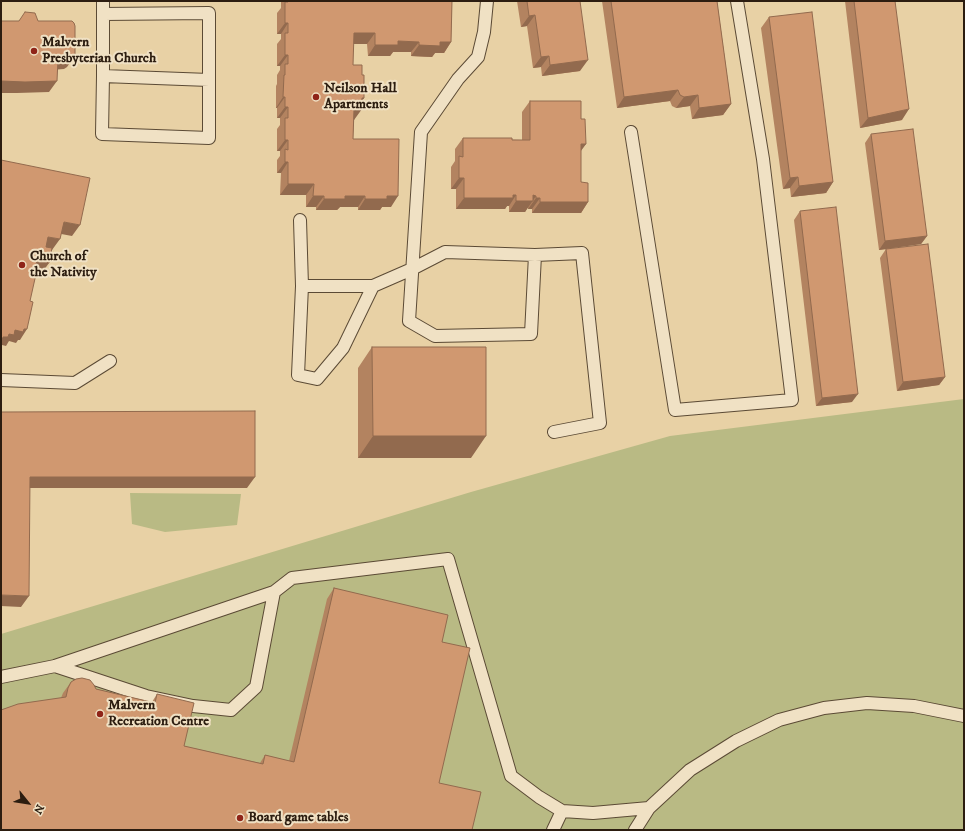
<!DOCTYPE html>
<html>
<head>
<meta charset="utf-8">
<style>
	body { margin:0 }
	#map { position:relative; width:965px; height:831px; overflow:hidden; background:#e8d1a5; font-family:"IM FELL DW Pica",serif }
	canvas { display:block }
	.frame { position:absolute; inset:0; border:2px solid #2c1d10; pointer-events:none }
	.north { position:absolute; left:8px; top:783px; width:40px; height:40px; -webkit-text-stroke:3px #f0e1c4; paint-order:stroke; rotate:120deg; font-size:11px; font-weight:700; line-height:16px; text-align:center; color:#2c1d10 }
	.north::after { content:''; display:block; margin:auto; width:14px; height:18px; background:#2c1d10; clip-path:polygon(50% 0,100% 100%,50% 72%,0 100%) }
</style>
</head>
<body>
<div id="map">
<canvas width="965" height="831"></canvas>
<div class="frame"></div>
<div class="north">N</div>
</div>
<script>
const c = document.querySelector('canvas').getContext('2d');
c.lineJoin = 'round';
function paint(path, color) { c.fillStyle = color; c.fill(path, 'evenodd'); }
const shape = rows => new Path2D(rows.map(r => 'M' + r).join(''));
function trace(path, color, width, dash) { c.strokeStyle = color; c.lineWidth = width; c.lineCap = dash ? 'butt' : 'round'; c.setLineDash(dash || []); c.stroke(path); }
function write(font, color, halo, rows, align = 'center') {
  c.font = font + ' "IM FELL DW Pica",serif'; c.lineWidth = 4; c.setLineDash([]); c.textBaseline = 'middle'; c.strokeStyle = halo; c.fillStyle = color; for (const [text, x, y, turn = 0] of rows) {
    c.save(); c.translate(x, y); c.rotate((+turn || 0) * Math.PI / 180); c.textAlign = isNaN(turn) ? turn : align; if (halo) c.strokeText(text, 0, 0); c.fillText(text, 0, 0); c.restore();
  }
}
paint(shape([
	[964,399,964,830,1,830,1,634,471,492,670,436],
	[130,493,241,494,237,525,165,532,132,524]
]), '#b9ba84');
const service = shape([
	[487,1,484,32,478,57,458,79,421,132,409,321,435,336,531,334,535,255],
	[103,14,209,13,209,138,102,134,103,76,103,1],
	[103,76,209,80],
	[631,132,675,410,792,400,763,159,737,1],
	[300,220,302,286,298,375,317,379,343,348,373,286],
	[302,286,373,286,412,269,445,252,535,255,582,253,600,423,554,432],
	[1,380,75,383,110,361],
	[55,666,146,696,193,706,231,710,256,687,274,592],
	[1,677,55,666,274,592,292,578,448,559,511,776,539,797,562,811,593,813,649,808],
	[553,830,562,811],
	[635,830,649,808,690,770,736,741,779,720,824,708,867,703,914,706,964,716]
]);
trace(service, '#5b4a35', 14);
trace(service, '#f0e1c4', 12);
paint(shape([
	[281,1,452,1,451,42,444,53,435,53,432,57,411,56,411,52,393,52,390,56,368,56,367,44,353,44,353,65,362,75,364,98,362,101,354,120,353,139,391,207,382,207,380,210,358,210,358,207,340,207,337,210,316,210,316,207,306,207,306,195,280,195,281,173,277,173,277,160,280,156,280,151,277,151,277,129,280,125,280,118,277,118,277,108,276,108,276,86,277,84,277,75,280,70,280,66,277,66,277,44,281,39,281,34,277,34,277,13,281,8],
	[517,1,580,1,580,71,542,76,541,67,533,68,527,26,521,27],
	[602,1,717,1,731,104,723,115,692,119,690,106,676,108,672,106,670,101,617,108],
	[845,1,895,1,902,120,860,128],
	[769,17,833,182,826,193,791,197,790,188,783,189,761,28],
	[530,101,581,119,586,144,581,150,581,182,588,202,581,213,532,213,532,209,528,209,528,207,525,212,509,212,509,206,507,206,505,209,456,209,456,189,451,189,451,167,455,161,455,149,463,138,522,140,522,112],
	[871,134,927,236,921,244,879,250,865,143],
	[800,211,852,402,816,406,794,220],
	[886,249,945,377,939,385,897,391,880,258],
	[372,347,471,458,358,458,358,368],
	[334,588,442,642,439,783,1,830,61,698,63,693,71,682,96,689,152,702,157,694,184,746,260,763,265,755,289,761,327,599]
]), '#b38360');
paint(shape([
	[535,15,527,26,521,27,529,16],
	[285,23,288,23,281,34,277,34],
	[354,33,375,33,367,44,346,44],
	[398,41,419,42,411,52,393,52,390,56,368,56,375,45],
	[440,42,451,42,444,53,435,53,432,57,411,56,419,45],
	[285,55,288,55,280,66,277,66],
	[75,56,67,67,64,69,50,70,58,59],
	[549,56,541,67,533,68,541,57],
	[588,60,580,71,542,76,550,65],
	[1,81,57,81,49,92,17,93,1,93],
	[678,90,670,101,617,108,624,97],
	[698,95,690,106,676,108,684,97],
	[283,97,285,97,277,108,276,108],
	[362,98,364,98,357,109,362,109,354,120,346,120],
	[731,104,723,115,692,119,699,108],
	[285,107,288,107,280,118,277,118],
	[909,109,902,120,860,128,868,118],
	[285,140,288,140,280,151,277,151],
	[581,144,586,144,578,155],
	[285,162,288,162,281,173,277,173],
	[798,177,790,188,783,189,790,178],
	[459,178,464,178,456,189,451,189],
	[833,182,826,193,791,197,799,186],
	[288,184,314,184,306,195,280,195],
	[513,195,516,195,509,206,507,206,505,209,456,209,464,198],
	[533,195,536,196,525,212,509,212,516,201],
	[313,196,324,196,316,207,306,207],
	[345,196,365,196,358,207,340,207,337,210,316,210,324,199],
	[387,196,398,196,391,207,382,207,380,210,358,210,365,199],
	[536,198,540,198,532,209,528,209],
	[540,202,588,202,581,213,532,213],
	[64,222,80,225,72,236,56,233],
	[927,236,921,244,879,250,885,241],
	[48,237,60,239,52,250,40,248],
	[37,260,49,263,41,274,29,271],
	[24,329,27,329,20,340,18,340,16,343,9,341,6,346,2,345,1,347,1,340,3,337,9,334,15,330],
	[945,377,939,385,897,391,903,382],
	[858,394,852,402,816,406,822,398],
	[373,436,486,436,471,458,358,458],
	[30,477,255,477,247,488,23,488],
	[1,595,29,596,21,607,1,606]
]), '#926a4e');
const building = shape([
	[288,1,452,1,451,42,440,42,440,46,419,45,419,42,398,41,398,45,375,45,375,33,354,33,353,65,362,65,362,75,364,75,364,98,362,98,362,109,354,109,353,139,399,139,398,196,387,196,387,199,365,199,365,196,345,196,345,199,324,199,324,196,313,196,314,184,288,184,288,162,285,162,285,149,288,150,288,140,285,140,285,118,288,118,288,107,285,107,285,97,283,97,284,75,285,75,285,64,288,64,288,55,285,55,285,33,288,33,288,23,285,23,285,2,288,2,288,1],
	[527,1,580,1,588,60,550,65,549,56,541,57,535,15,529,16,527,1],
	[611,1,717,1,731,104,699,108,698,95,684,97,680,95,678,90,624,97,611,1],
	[854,1,895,1,909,109,868,118,854,1],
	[25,12,35,13,38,21,72,21,74,23,75,26,75,56,71,58,58,59,57,81,25,82,1,81,1,21,19,21,25,12],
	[812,12,833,182,799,186,798,177,790,178,769,17,812,12],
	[530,101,581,101,581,119,585,119,586,144,581,144,581,182,588,183,588,202,540,202,540,198,536,198,536,196,533,195,533,201,516,201,516,195,513,195,513,198,464,198,464,178,459,178,459,156,463,157,463,138,512,138,512,140,530,140,530,101],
	[913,129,927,236,885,241,871,134,913,129],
	[1,160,90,178,80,225,64,222,60,239,48,237,46,247,52,248,49,263,37,260,34,273,36,274,30,301,33,302,27,329,24,329,23,332,15,330,14,335,9,334,8,337,3,337,2,340,1,340,1,160],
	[836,207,858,394,822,398,800,211,836,207],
	[928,244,945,377,903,382,886,249,928,244],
	[372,347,486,347,486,436,373,436,372,347],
	[255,411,255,477,30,477,29,596,1,595,1,412,255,411],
	[334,588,448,615,442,642,470,648,439,783,481,792,472,830,1,830,1,710,18,704,66,697,68,688,71,682,76,679,82,678,90,680,94,685,96,689,155,703,157,694,194,703,184,746,263,764,265,755,294,762,334,588]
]);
paint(building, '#d09870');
trace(building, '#926a4e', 1);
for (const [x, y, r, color] of [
	[34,51,4,"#8f2418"],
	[316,97,4,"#8f2418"],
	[22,265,4,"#8f2418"],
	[100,714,4,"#8f2418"],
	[240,818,4,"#8f2418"]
]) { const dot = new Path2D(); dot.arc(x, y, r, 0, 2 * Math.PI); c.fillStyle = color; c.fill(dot); trace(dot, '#f0e1c4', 1.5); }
write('bold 14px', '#2c1d10', '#f0e1c4', [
	["Malvern",42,43],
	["Presbyterian Church",42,59],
	["Neilson Hall",324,89],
	["Apartments",324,105],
	["Church of",30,257],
	["the Nativity",30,273],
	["Malvern",108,706],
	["Recreation Centre",108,722],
	["Board game tables",248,818]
], 'left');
</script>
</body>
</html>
